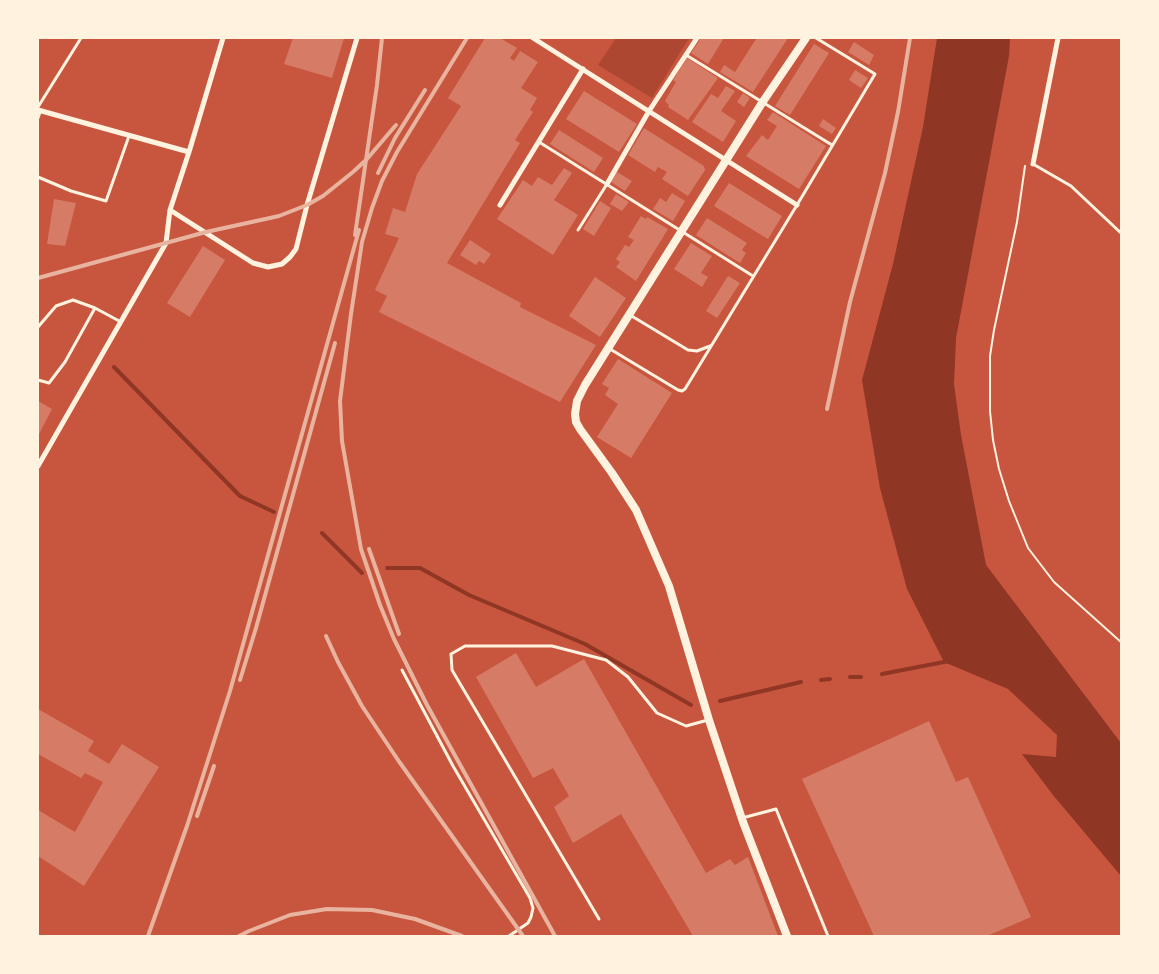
<!DOCTYPE html>
<html>
<head>
<meta charset="utf-8">
<style>
	body { margin:0 }
	#map { position:relative; width:1159px; height:974px; overflow:hidden; background:#c8553d; font-family:"Work Sans",sans-serif }
	canvas { display:block }
	.frame { position:absolute; inset:0; border:39px solid #fff3e0; pointer-events:none }
</style>
</head>
<body>
<div id="map">
<canvas width="1159" height="974"></canvas>
<div class="frame"></div>
</div>
<script>
const c = document.querySelector('canvas').getContext('2d');
c.lineJoin = 'round';
function paint(path, color) { c.fillStyle = color; c.fill(path, 'evenodd'); }
const shape = rows => new Path2D(rows.map(r => 'M' + r).join(''));
function trace(path, color, width, dash) { c.strokeStyle = color; c.lineWidth = width; c.lineCap = dash ? 'butt' : 'round'; c.setLineDash(dash || []); c.stroke(path); }
paint(shape([
	[616,38,689,38,652,98,598,65]
]), '#ae4732');
paint(shape([
	[937,38,1010,38,1009,56,956,338,954,384,961,435,986,565,1121,743,1121,876,1053,795,1022,754,1056,757,1057,735,1008,689,944,662,907,589,880,488,862,380,893,264,923,127]
]), '#8f3625');
trace(shape([
	[114,367,240,496,274,512],
	[322,533,362,573],
	[387,568,420,568,469,595,585,644,691,705],
	[882,674,949,661],
	[850,677,861,677],
	[821,680,830,679],
	[720,701,801,682]
]), '#8f3625', 4);
paint(shape([
	[293,38,344,38,332,78,284,64],
	[485,38,500,38,517,48,510,58,514,61,520,51,538,62,521,88,537,98,530,110,533,112,515,140,520,143,447,263,521,303,520,307,596,345,560,402,379,312,387,296,375,290,399,238,385,234,393,208,405,212,417,174,461,106,448,98],
	[701,38,724,38,708,64,691,53],
	[754,38,788,38,753,92,720,72,724,65,735,72,756,39],
	[854,42,874,55,869,65,848,52],
	[814,44,829,53,790,115,775,106],
	[687,58,718,78,688,120,668,107,669,105,665,101,676,82,673,80],
	[855,70,868,78,861,88,849,80],
	[726,86,735,91,721,111,736,121,723,142,692,122,711,94,718,98],
	[584,91,637,124,619,152,566,119],
	[743,93,750,98,744,107,737,102],
	[773,112,826,146,799,189,746,156,762,135,768,140,777,126,767,120],
	[823,119,836,128,832,134,819,126],
	[644,128,704,166,705,170,688,196,662,179,667,172,658,167,655,172,628,155],
	[559,130,603,158,594,172,550,144],
	[564,168,572,173,554,200,578,215,553,255,497,219,523,180,532,186,538,177,552,185],
	[617,172,632,181,625,191,611,182],
	[729,183,782,216,768,239,714,206],
	[672,193,685,201,673,221,653,209,660,198,666,202],
	[616,194,629,202,622,211,610,204],
	[54,199,76,203,65,246,47,244],
	[600,201,611,208,594,236,583,229],
	[641,216,646,219,647,217,668,229,636,281,616,267,620,262,616,259,625,245,629,247,634,240,628,237],
	[707,218,747,243,742,250,746,253,740,263,696,235],
	[470,240,491,254,484,264,479,261,476,265,460,255],
	[691,243,712,256,701,273,708,277,702,287,674,269],
	[203,246,225,260,190,317,167,303],
	[728,276,740,283,717,318,706,311],
	[595,277,626,298,600,337,569,316],
	[618,359,672,393,631,458,597,437,618,404,605,395,609,388,602,384],
	[38,401,52,409,38,436],
	[516,653,536,687,584,659,706,873,730,859,735,865,748,857,778,936,693,936,621,814,573,843,554,807,569,796,553,768,533,778,476,677],
	[38,709,94,741,88,751,109,764,122,744,159,767,84,886,38,856,38,810,75,832,103,782,85,773,81,778,38,754],
	[929,721,956,782,968,777,1031,917,987,936,874,936,802,779]
]), '#d67c66');
trace(shape([
	[1025,166,1017,222,994,330,990,356,990,411,993,440,999,469,1009,501,1028,548,1054,582,1122,643]
]), '#fff3e0', 2);
trace(shape([
	[686,55,832,145],
	[38,107,81,38],
	[38,118,40,112],
	[539,142,753,276],
	[1033,164,1071,186,1122,234],
	[38,177,71,191,106,201,129,136],
	[578,230,607,184],
	[630,315,688,350,697,351,710,346],
	[38,327,56,306,73,300,95,308,121,322],
	[610,349,678,390,682,391,685,389,797,205,875,74,816,38],
	[38,380,49,383,65,362,95,308],
	[402,670,453,766,530,898,533,908,531,917,528,923,509,936],
	[742,818,776,809,828,936],
	[599,919,452,670,451,654,465,646,552,646,606,660,628,677,657,713,686,726,708,720]
]), '#fff3e0', 3);
trace(shape([
	[533,38,797,205],
	[38,110,189,152],
	[1033,164,1058,38],
	[607,184,649,111,697,38],
	[500,205,583,69],
	[170,210,253,263,268,267,282,264,290,257,296,249,307,205,357,38],
	[38,466,166,243,170,210,189,152,223,38]
]), '#fff3e0', 5);
trace(shape([
	[787,936,743,822,709,720,669,586,636,510,612,473,580,429,576,422,575,414,577,401,585,385,762,103,806,38]
]), '#fff3e0', 8);
trace(shape([
	[467,38,397,152,382,181,372,208,362,242,351,314,340,401,342,441,361,549,380,605,394,639,427,705,555,936],
	[378,173,395,138,425,90],
	[355,235,377,85,382,38],
	[38,278,206,232,279,216,307,205,323,196,353,172,367,159,396,125],
	[827,409,850,302,885,173,898,112,910,38],
	[369,549,399,634],
	[326,636,338,662,362,706,398,760,523,936],
	[240,680,256,628,335,343],
	[197,816,214,766],
	[148,936,187,826,230,691,359,230],
	[239,936,249,931,290,915,327,909,372,910,415,919,462,936]
]), '#e9b49f', 4);
</script>
</body>
</html>
